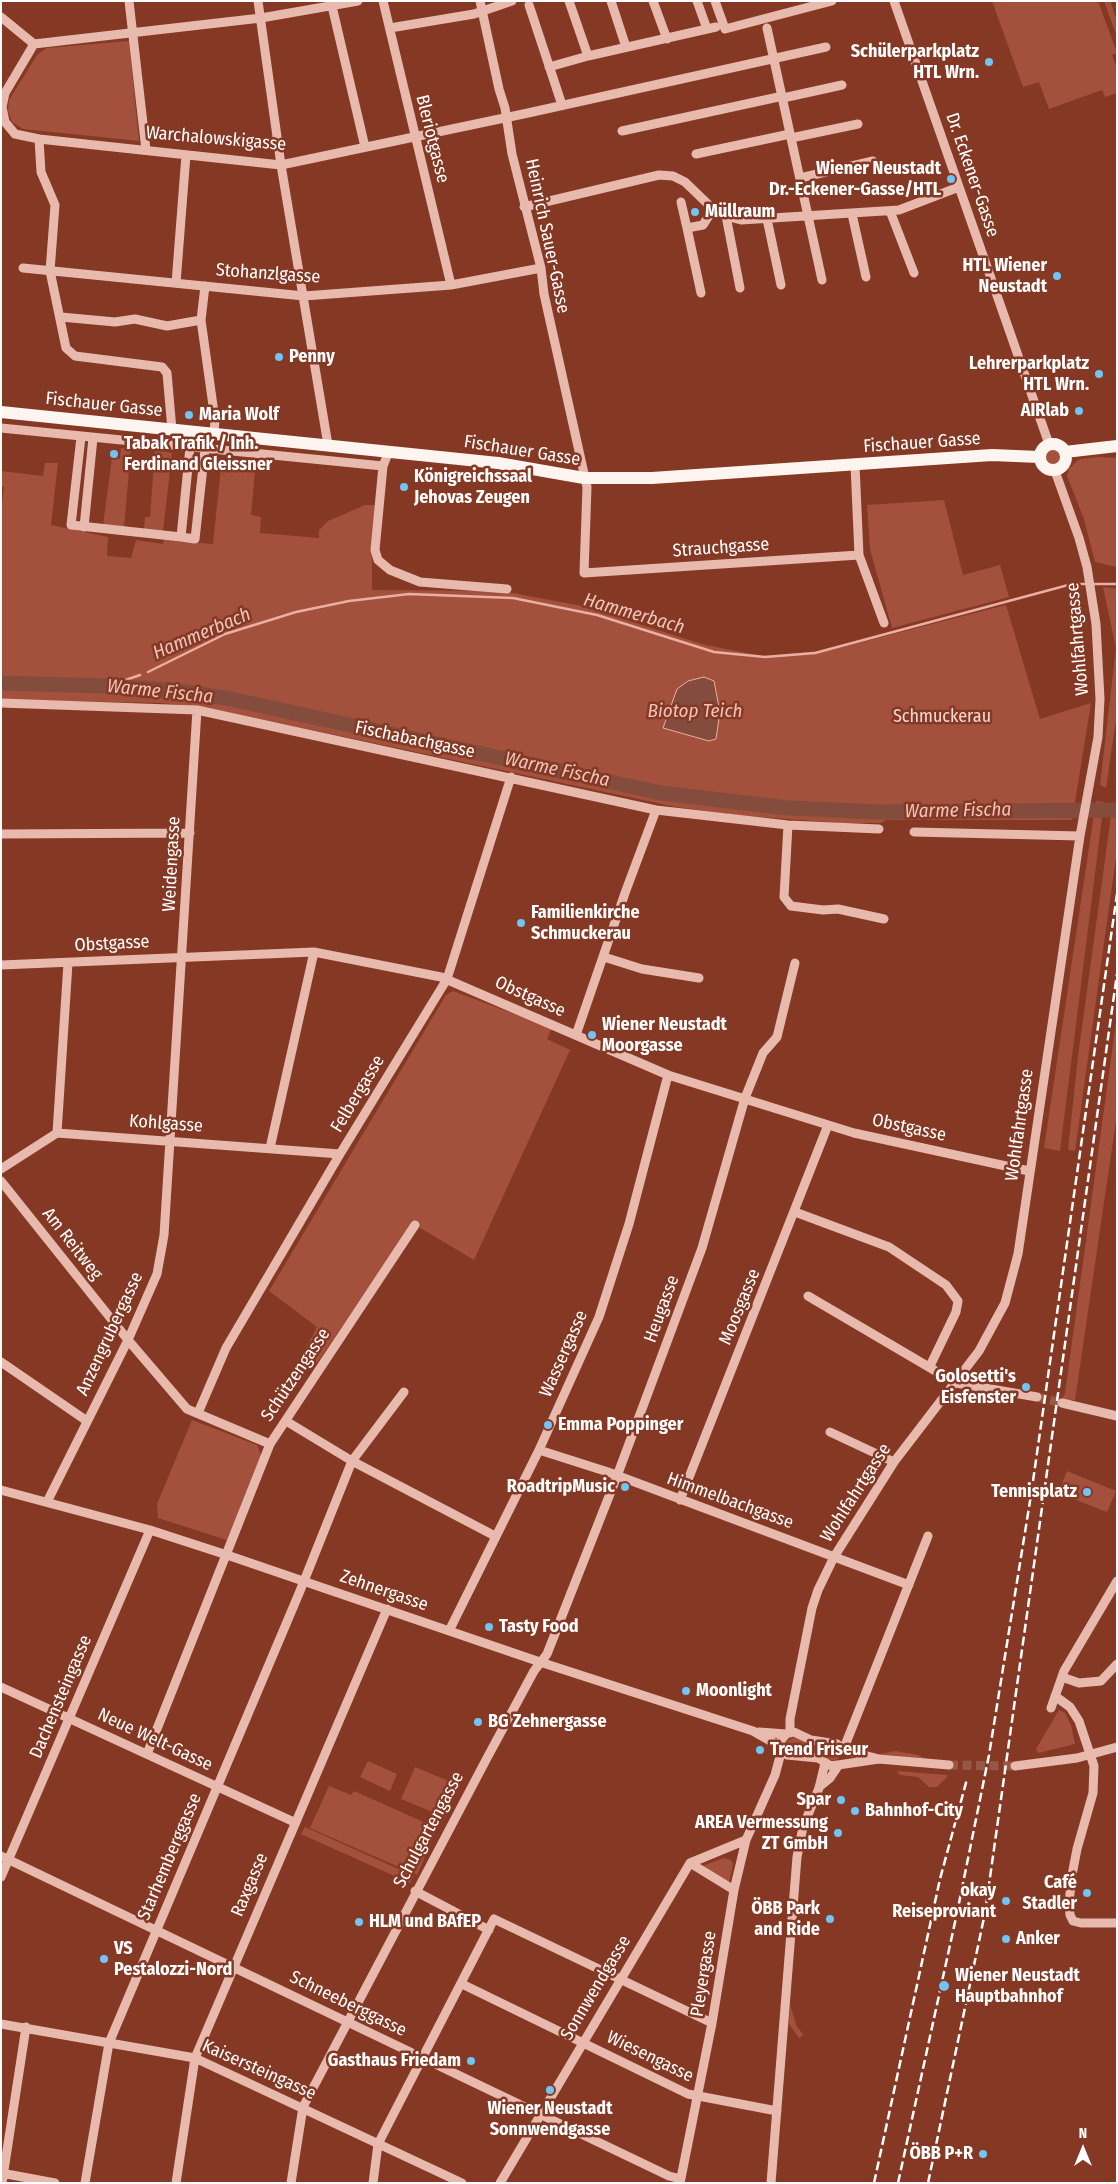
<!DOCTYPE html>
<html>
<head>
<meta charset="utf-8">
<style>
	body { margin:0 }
	#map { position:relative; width:1118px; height:2184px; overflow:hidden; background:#853924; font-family:"Fira Sans Condensed",sans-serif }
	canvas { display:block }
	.frame { position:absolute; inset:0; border:2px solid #fff; pointer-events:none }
	.north { position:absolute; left:1058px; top:2124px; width:50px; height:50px; -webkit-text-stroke:4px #853924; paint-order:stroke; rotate:0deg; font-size:14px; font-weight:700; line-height:20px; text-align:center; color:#fff }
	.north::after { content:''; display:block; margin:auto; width:18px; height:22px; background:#fff; clip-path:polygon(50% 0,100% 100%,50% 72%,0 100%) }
</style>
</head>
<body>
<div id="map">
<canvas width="1118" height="2184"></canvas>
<div class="frame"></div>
<div class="north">N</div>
</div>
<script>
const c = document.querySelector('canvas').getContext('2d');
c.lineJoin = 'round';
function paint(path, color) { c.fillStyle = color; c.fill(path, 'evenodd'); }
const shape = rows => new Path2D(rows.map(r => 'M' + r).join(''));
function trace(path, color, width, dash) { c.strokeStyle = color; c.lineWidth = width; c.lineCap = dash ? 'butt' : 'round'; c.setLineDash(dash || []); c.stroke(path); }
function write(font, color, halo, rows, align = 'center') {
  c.font = font + ' "Fira Sans Condensed",sans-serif'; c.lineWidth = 5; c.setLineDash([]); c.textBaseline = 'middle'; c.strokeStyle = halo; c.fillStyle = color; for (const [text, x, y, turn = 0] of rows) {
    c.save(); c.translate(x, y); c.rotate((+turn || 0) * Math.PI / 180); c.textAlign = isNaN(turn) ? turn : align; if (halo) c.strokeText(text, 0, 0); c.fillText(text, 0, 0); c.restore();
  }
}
paint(shape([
	[992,1,1098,1,1117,53,1112,55,1117,69,1117,93,1105,97,1102,90,1049,109,1039,82,1023,87],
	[1104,1,1110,1,1117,21,1117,37],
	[129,41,139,141,23,129,12,122,8,111,9,100,37,55,47,48],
	'1045 456a8 8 0 1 1 16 0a8 8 0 1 1-16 0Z',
	[121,448,131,449,124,527,103,525,112,458,120,459],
	[155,450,172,453,163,531,144,529,145,517,150,517],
	[1098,457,1117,458,1117,567,1095,562,1084,519,1067,476,1069,469,1077,461,1081,459],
	[222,458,256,461,251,515,261,517,260,533,319,538,319,530,328,521,365,505,376,505,372,546,372,590,502,591,582,606,705,645,763,656,831,650,1006,605,1040,719,1091,703,1072,820,886,820,881,823,841,823,735,815,676,807,203,707,161,703,1,700,1,514,4,487,1,486,1,471,43,476,45,463,58,463,51,525,108,537,107,556,131,558,136,540,163,544,164,540,213,544],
	[944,500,963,575,1000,565,1009,597,892,628,870,549,867,505],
	[1103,587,1117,589,1117,713,1106,788,1100,785,1116,648],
	[1096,801,1104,802,1060,1151,1044,1148],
	[1111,816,1117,819,1117,850,1075,1151,1068,1150,1078,1056],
	[453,991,552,1028,547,1039,570,1050,474,1260,412,1223,317,1363,302,1356,317,1327,269,1291,446,995],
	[1117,1015,1117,1114,1075,1400,1062,1400,1065,1393],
	[192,1420,257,1445,261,1455,227,1540,158,1518,157,1504],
	[1067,1471,1116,1491,1107,1512,1058,1493],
	[1059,1710,1065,1713,1071,1725,1075,1744,1038,1753,1036,1749],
	[795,1737,811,1745,836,1749,840,1752,840,1757,834,1761,818,1754,789,1750,787,1741],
	[895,1751,918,1755,926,1759,880,1754],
	[368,1761,397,1774,390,1791,360,1777],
	[415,1767,458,1785,445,1817,401,1799],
	[897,1771,947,1775,947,1777,937,1787,929,1787,918,1777,900,1775],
	[329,1786,351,1795,354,1791,437,1828,417,1875,310,1828],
	[305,1827,414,1876,410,1883,301,1834],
	[724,1858,731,1860,733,1864,729,1883,702,1866],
	[790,2005,797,2027,803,2034,801,2037,799,2038,789,2024]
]), '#a3513c');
const water = shape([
	[704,677,714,681,720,712,716,739,709,741,663,728,677,689,688,681,704,677]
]);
paint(water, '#834c3c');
trace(water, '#e9afa2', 1);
trace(shape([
	[148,672,225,634,296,612,349,601,409,594,513,598,597,615,714,652,765,657,815,653,1072,584,1117,584],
	[108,686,140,675]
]), '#e9afa2', 2.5);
trace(shape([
	[1,683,108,686,170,690,226,698,661,793,788,808,880,812,1117,810]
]), '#834c3c', 15);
trace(shape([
	[1037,1397,1062,1403],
	[949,1765,1015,1766]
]), '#975745', 9, [9, 4.5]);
trace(shape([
	[129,1,146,150],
	[258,1,281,165,328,445],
	[383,1,451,285],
	[480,1,499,89,505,108,512,154,541,268,544,294,587,487,584,573,859,555],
	[569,1,588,56],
	[611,1,626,47],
	[653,1,667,39],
	[697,1,707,29],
	[715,1,725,29,832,1],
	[894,1,1049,444],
	[529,5,562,105],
	[332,6,365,147],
	[1,17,34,44,261,18,358,1],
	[390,28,474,14,512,1],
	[767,28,822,280],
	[34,44,5,93,2,107,5,122,15,134,39,139,41,172,55,205,50,271,66,348,75,356,162,367,167,373,172,430],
	[549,67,588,56,716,27],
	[783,98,842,85],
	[622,131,783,96],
	[791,138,858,124],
	[39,139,281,165,528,113,826,47],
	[696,154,790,134],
	[800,178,873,161],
	[681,202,687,228,703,225,713,209],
	[524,207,659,175,673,176,685,182,713,209,726,216,741,220,899,210,959,187],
	[890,211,914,273],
	[852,214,866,277],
	[726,216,740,288],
	[767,219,781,285],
	[687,228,701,293],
	[23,268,304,296,451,285,541,268],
	[176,283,186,155],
	[205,286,201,320,215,420,214,434],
	[61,317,115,322,135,319,167,326,201,320],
	[1,428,383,466],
	[81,437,71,525,181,537],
	[190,447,181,537,195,539,205,449],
	[389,451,383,466,375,550,378,560,390,570,420,582,507,589],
	[855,465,859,555,884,623],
	[84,527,93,438],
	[1,703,197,710,656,810,788,825,879,829],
	[788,825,784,897,791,906,823,910,838,909,884,919],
	[914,832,1080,836],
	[1,834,190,833],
	[604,957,642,969,699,978],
	[1,965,314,952,441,977,668,1075,854,1133,1029,1171],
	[576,1035,625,893,656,810],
	[57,1133,68,963],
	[270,1148,314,952],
	[1,1169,57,1133,340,1154],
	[1,1181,128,1340,187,1409,270,1444],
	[795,1212,889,1247,946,1285,958,1301,956,1312,930,1366],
	[808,1296,956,1383,1037,1397],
	[1,1362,87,1421],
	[1062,1403,1117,1416],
	[198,1413,226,1348,340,1154,447,979,511,777],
	[286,1421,352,1461,495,1536],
	[830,1432,894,1462],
	[539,1450,608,1472,909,1585],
	[1,1490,150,1530,227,1555,540,1662,753,1731,781,1747],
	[680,1500,828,1125],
	[47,1502,128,1340,157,1274,164,1235,197,710],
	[449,1631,539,1450,599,1317,629,1224,668,1075],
	[1062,1677,1079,1683,1101,1681,1117,1664],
	[1,1687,294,1822],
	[1055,1696,1070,1707,1079,1721,1094,1766,1093,1793,1077,1849,1072,1875,1069,1903,1070,1915,1073,1921,1081,1923,1117,1923],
	[1051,1708,1064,1671,1117,1581],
	[759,1732,786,1734],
	[790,1732,790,1719,812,1608,818,1590,834,1557,894,1462,979,1351,1005,1303,1018,1254,1080,836,1098,737,1100,699,1096,624,1087,567,1079,538,1055,471],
	[844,1748,928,1536],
	[147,1754,270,1444,415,1225],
	[879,1759,831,1766,818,1758,787,1755,782,1749,781,1740,786,1734,794,1732,811,1740,837,1744,845,1750,879,1759,949,1765],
	[1015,1766,1077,1758,1117,1747],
	[819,1787,830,1778,838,1766],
	[1,1856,669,2176,681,2179],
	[690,1863,734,1890],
	[1,1877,150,1530],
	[415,1891,489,1930],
	[462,1984,688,2094,777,2111],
	[1,2024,195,2058,462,2183],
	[1,2173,55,2183],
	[2,2183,26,2027],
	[85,2183,109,2043,300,1591,352,1461,404,1392],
	[176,2183,195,2058,387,1609],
	[291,2183,303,2107,487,1758,534,1671,547,1654,617,1476,702,1248,745,1098,763,1053,777,1037,795,963],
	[373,2183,378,2144,494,1919,712,2023],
	[500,2183,690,1863,746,1840],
	[680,2183,712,2023,734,1890,746,1840,775,1775,782,1749],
	[771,2183,797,1857,803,1827,819,1788,825,1763]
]), '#e8baae', 9);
trace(shape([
	[1,412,498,463,584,478,652,478,992,455,1039,457],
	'1040 457a13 13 0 1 1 26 0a13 13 0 1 1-26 0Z',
	[1065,452,1117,446]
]), '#fef4f0', 12);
trace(shape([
	[874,2183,940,1879,967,1779],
	[898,2183,957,1913,989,1755,1031,1495,1117,894],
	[928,2183,985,1913,1117,974]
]), '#fff', 2.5, [9, 4]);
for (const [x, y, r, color] of [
	[989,62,5,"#72c4f2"],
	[951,179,5,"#72c4f2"],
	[695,212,5,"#72c4f2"],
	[1057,276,5,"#72c4f2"],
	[279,357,5,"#72c4f2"],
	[1099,374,5,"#72c4f2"],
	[1079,411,5,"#72c4f2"],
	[189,415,5,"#72c4f2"],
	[114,454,5,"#72c4f2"],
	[404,487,5,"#72c4f2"],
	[521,923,5,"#72c4f2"],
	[592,1035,5,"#72c4f2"],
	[1026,1387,5,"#72c4f2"],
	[548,1425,5,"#72c4f2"],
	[625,1487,5,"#72c4f2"],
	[1087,1492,5,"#72c4f2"],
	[489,1627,5,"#72c4f2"],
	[686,1691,5,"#72c4f2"],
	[478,1722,5,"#72c4f2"],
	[760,1750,5,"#72c4f2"],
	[841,1800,5,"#72c4f2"],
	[855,1811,5,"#72c4f2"],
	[838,1833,5,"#72c4f2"],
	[1087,1893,5,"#72c4f2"],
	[1006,1901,5,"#72c4f2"],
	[830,1919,5,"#72c4f2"],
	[359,1922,5,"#72c4f2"],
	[1006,1939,5,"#72c4f2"],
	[104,1959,5,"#72c4f2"],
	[944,1986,6,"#72c4f2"],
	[471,2061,5,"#72c4f2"],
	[550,2090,5,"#72c4f2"],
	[983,2154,5,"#72c4f2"]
]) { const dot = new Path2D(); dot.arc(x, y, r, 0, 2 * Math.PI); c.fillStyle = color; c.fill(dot); trace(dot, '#853924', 2); }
write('bold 18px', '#fff', '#853924', [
	["Schülerparkplatz",979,52,"right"],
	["HTL Wrn.",979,73,"right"],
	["Wiener Neustadt",941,169,"right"],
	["Dr.-Eckener-Gasse/HTL",941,190,"right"],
	["Müllraum",705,212],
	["HTL Wiener",1047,266,"right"],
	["Neustadt",1047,287,"right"],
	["Penny",289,357],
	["Lehrerparkplatz",1089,364,"right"],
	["HTL Wrn.",1089,385,"right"],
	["AIRlab",1069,411,"right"],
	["Maria Wolf",199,415],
	["Tabak Trafik / Inh.",124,444],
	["Ferdinand Gleissner",124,465],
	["Königreichssaal",414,477],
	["Jehovas Zeugen",414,498],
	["Familienkirche",531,913],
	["Schmuckerau",531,934],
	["Wiener Neustadt",602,1025],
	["Moorgasse",602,1046],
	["Golosetti's",1016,1377,"right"],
	["Eisfenster",1016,1398,"right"],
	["Emma Poppinger",558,1425],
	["RoadtripMusic",615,1487,"right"],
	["Tennisplatz",1077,1492,"right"],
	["Tasty Food",499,1627],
	["Moonlight",696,1691],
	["BG Zehnergasse",488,1722],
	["Trend Friseur",770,1750],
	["Spar",831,1800,"right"],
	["Bahnhof-City",865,1811],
	["AREA Vermessung",828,1823,"right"],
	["ZT GmbH",828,1844,"right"],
	["Café",1077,1883,"right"],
	["Stadler",1077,1904,"right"],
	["okay",996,1891,"right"],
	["Reiseproviant",996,1912,"right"],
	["ÖBB Park",820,1909,"right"],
	["and Ride",820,1930,"right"],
	["HLM und BAfEP",369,1922],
	["Anker",1016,1939],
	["VS",114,1949],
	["Pestalozzi-Nord",114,1970],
	["Wiener Neustadt",955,1976],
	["Hauptbahnhof",955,1997],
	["Gasthaus Friedam",461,2061,"right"],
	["Wiener Neustadt",550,2109,"center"],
	["Sonnwendgasse",550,2130,"center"],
	["ÖBB P+R",973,2154,"right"]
], 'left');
write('18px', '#fff', '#853924', [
	["Warchalowskigasse",216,139,5],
	["Bleriotgasse",432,139,76],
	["Dr. Eckener-Gasse",972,175,71],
	["Heinrich Sauer-Gasse",547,236,78],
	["Stohanzlgasse",268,274,4],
	["Fischauer Gasse",104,405,6],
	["Fischauer Gasse",922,443,-4],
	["Fischauer Gasse",522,451,9],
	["Strauchgasse",721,548,-4],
	["Wohlfahrtgasse",1078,639,-95],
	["Fischabachgasse",415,740,12],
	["Weidengasse",172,864,-87],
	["Obstgasse",112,944,-3],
	["Obstgasse",530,997,24],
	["Felbergasse",358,1094,-59],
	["Kohlgasse",166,1124,4],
	["Wohlfahrtgasse",1020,1125,-82],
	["Obstgasse",909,1128,12],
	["Am Reitweg",72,1244,52],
	["Moosgasse",740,1307,-68],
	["Heugasse",662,1309,-70],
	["Anzengrubergasse",110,1334,-65],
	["Wassergasse",564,1354,-66],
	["Schützengasse",296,1375,-56],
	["Wohlfahrtgasse",856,1493,-57],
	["Himmelbachgasse",730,1501,20],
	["Zehnergasse",384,1591,19],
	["Dachensteingasse",61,1697,-67],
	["Neue Welt-Gasse",155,1740,25],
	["Schulgartengasse",429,1830,-62],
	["Starhemberggasse",170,1857,-67],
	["Raxgasse",250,1885,-67],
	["Pleyergasse",704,1974,-81],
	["Sonnwendgasse",596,1988,-59],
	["Schneeberggasse",348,2004,26],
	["Wiesengasse",650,2057,26],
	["Kaisersteingasse",259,2070,24]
]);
write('18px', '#f6d9d2', '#853924', [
	["Schmuckerau",942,717]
]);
write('italic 19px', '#efc4ba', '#853924', [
	["Hammerbach",634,614,16],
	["Hammerbach",202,634,-23],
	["Warme Fischa",160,692,6],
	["Biotop Teich",695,712],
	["Warme Fischa",557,770,12],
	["Warme Fischa",958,811,-1]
]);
</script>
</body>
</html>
